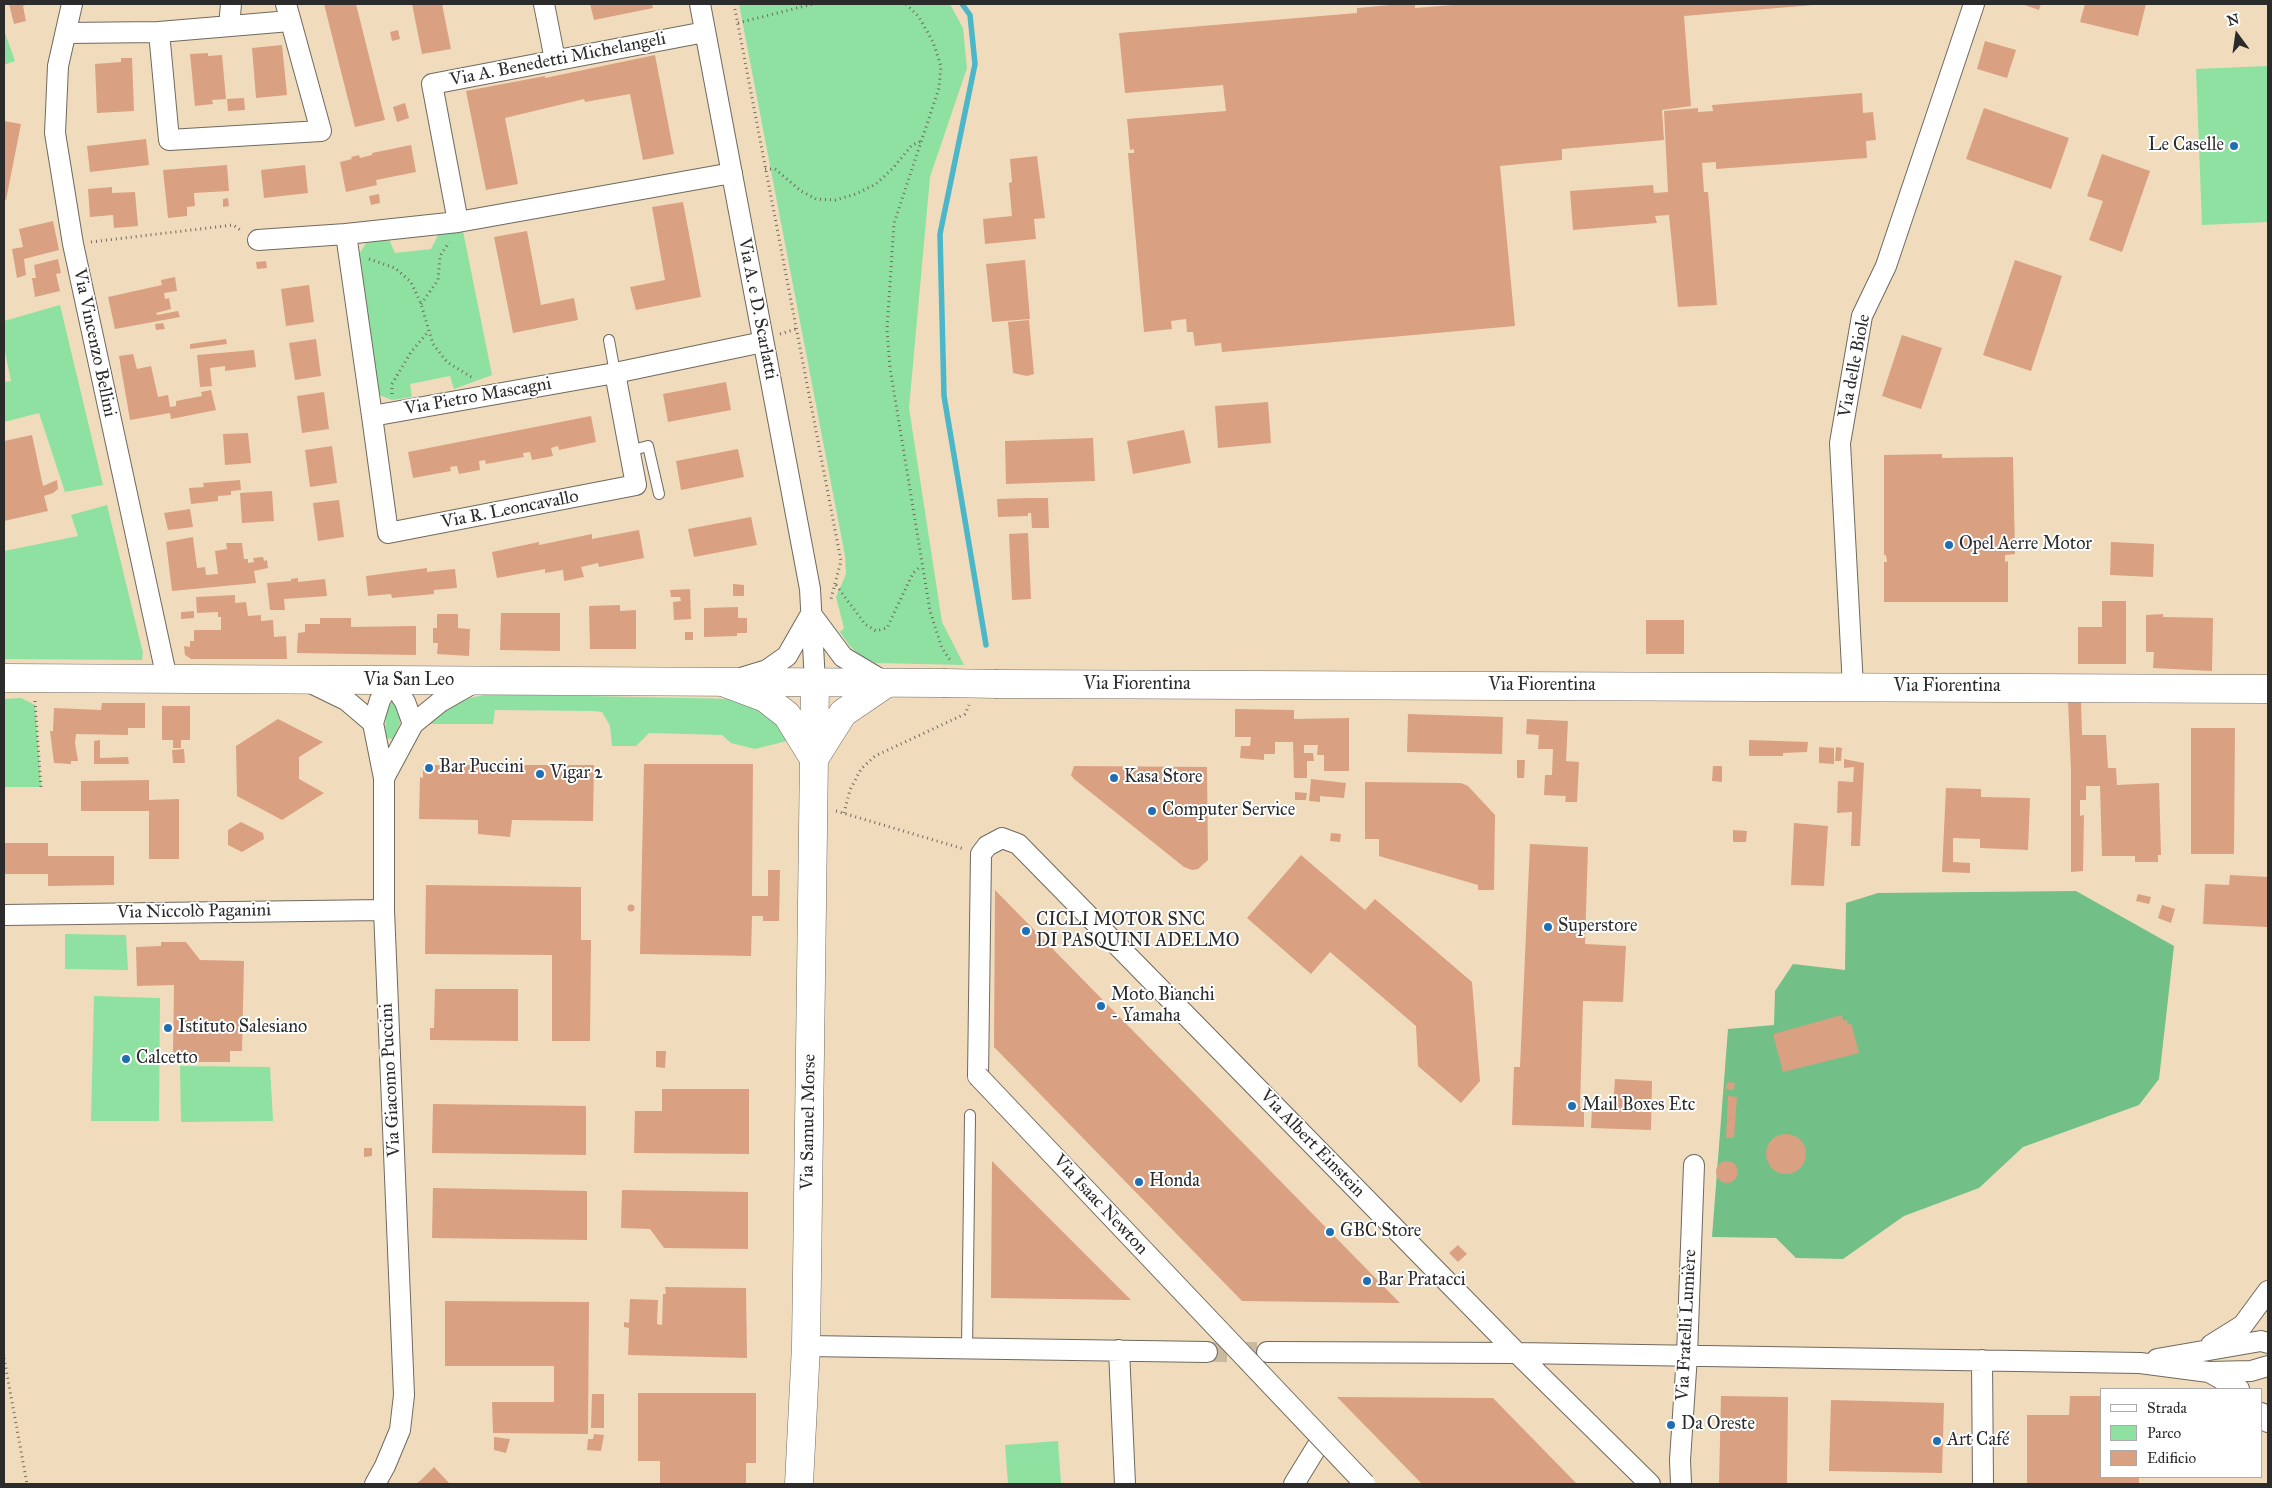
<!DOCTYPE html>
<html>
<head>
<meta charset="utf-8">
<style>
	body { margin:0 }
	#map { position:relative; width:2272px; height:1488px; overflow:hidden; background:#f0dcbc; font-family:"IM FELL Great Primer",serif }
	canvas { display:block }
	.frame { position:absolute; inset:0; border:5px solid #2b2b2b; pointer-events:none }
	.legend { position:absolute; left:2100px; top:1388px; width:162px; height:90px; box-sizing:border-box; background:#fff; border:1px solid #aaa; margin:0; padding:6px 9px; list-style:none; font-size:15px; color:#2b2b2b }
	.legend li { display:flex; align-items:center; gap:10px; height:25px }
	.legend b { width:25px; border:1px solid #aaa }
	.north { position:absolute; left:2212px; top:10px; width:50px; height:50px; -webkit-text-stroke:4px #fff; paint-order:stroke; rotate:346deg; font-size:14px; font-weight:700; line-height:20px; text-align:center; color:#2b2b2b }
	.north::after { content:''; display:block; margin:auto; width:18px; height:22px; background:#2b2b2b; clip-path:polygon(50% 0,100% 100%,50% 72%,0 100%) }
</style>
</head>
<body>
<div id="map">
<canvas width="2272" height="1488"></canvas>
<div class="frame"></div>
<ul class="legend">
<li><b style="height:6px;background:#fff"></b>Strada</li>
<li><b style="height:14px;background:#8ee1a1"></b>Parco</li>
<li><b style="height:14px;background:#daa082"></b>Edificio</li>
</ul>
<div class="north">N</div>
</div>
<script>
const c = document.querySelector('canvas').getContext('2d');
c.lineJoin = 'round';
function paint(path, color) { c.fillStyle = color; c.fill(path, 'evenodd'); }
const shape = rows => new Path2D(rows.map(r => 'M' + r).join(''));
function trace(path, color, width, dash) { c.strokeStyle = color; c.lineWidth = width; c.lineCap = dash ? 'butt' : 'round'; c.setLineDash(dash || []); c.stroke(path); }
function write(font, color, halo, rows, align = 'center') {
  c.font = font + ' "IM FELL Great Primer",serif'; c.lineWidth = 4; c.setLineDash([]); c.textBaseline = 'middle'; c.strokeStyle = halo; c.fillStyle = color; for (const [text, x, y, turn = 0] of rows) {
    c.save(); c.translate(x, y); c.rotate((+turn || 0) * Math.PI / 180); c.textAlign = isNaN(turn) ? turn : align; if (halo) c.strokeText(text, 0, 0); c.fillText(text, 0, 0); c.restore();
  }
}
paint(shape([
	[739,4,950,4,963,28,967,68,930,177,909,408,942,622,964,665,876,663,860,656,849,645,840,632,844,628,836,597,846,574,845,556],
	[4,30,15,61,4,65],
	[2268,66,2268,222,2202,225,2196,69],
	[463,231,492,375,454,389,450,376,410,384,412,397,392,400,379,395,358,256,366,243,389,239,395,253,431,249,438,235],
	[60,305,103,485,65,492,39,413,4,422,4,382,11,381,4,347,4,321],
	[107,505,143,653,142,660,4,659,4,551,78,536,71,515],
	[489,694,735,699,756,706,795,739,755,749,731,743,722,735,649,733,636,746,612,746,610,726,602,712,594,711,495,710,493,724,428,724,447,708,470,698],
	[21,698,35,705,41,787,4,787,4,699],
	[393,701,400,709,400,723,393,739,385,738,386,710],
	[65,934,126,935,128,970,65,969],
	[94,996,160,998,159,1121,91,1121],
	[180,1066,270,1067,273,1121,181,1122],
	[1058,1441,1061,1484,1008,1484,1005,1445]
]), '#8ee1a1');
paint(shape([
	[2076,891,2174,946,2159,1079,2139,1105,2023,1147,1979,1188,1904,1216,1843,1259,1796,1258,1776,1238,1712,1237,1728,1029,1774,1025,1775,991,1793,964,1845,970,1846,903,1878,893]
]), '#72bf87');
trace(shape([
	[962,4,970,15,975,64,940,234,944,396,986,645]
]), '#4bb7c8', 5.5);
paint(shape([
	[9,4,28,4,23,6,26,21,14,24],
	[324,4,356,4,385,120,355,127],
	[412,4,442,4,451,49,422,54],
	[590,4,652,4,653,8,594,20],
	[1402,4,1415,4,1415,8,1466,4,1813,5,1684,16,1691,106,1662,110,1664,140,1562,149,1562,160,1500,166,1515,326,1222,352,1221,343,1195,346,1193,332,1187,332,1186,319,1171,321,1172,329,1144,332,1128,153,1134,153,1134,149,1130,150,1127,119,1226,111,1223,85,1125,93,1119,33,1357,13,1357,8],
	[2022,4,2041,4,2039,10],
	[2085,4,2146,4,2138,36,2080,22],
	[398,30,400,39,392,41,390,32],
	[1985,41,2016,50,2007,78,1977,69],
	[282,45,287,95,256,98,252,48],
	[208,53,208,56,222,55,226,99,212,100,213,104,195,106,190,54],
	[655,55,674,154,643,160,630,94,585,102,584,99,505,118,518,184,486,190,466,91,545,76,545,78],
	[121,58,132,58,134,111,97,113,95,64,121,62],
	[1862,93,1863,113,1873,112,1876,140,1866,141,1867,158,1716,169,1716,162,1702,163,1704,192,1708,192,1717,305,1678,307,1669,215,1655,216,1657,223,1573,230,1570,191,1653,185,1654,193,1668,192,1664,111,1698,108,1698,112,1713,111,1712,105],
	[244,98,245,110,228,111,227,99],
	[405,103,409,118,397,122,393,107],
	[1984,108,2069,138,2051,189,1966,159],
	[4,121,21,124,6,200,4,199],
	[146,139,149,165,90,172,87,146],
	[411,145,416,172,376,180,377,185,346,192,340,162,352,159,351,157,359,155,360,158,372,155,372,153],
	[2102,154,2150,171,2122,252,2089,240,2103,201,2087,196],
	[1037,156,1045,218,1034,219,1036,239,985,244,983,219,1012,216,1009,183,1012,182,1010,159],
	[227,165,229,191,194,193,195,206,187,207,187,216,168,218,163,170],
	[305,165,308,193,264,198,261,170],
	[112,187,112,193,135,192,138,226,114,228,113,215,90,217,88,189],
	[379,194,380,203,371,205,369,196],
	[228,198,229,206,223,207,223,199],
	[683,202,701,297,636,310,630,287,665,280,652,207],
	[53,221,59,250,24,259,26,275,17,278,12,249,23,247,19,229],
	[527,231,541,305,574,298,578,320,513,333,494,237],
	[58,259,61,273,56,274,60,291,35,297,32,278,36,278,34,265],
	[1025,260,1030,319,992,322,986,264],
	[2015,260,2062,276,2031,371,1983,355],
	[266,261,267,268,257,269,256,262],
	[175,277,177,291,164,293,165,299,169,298,171,309,156,313,157,315,178,311,180,317,115,329,108,297,162,285,161,280],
	[309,285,314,322,286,326,281,289],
	[1029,320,1034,374,1027,376,1013,373,1008,322],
	[163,323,165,329,156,330,155,324],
	[1902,335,1942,348,1921,409,1882,396],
	[226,339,227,344,190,349,190,344],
	[316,339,321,376,295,380,289,343],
	[254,350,256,367,225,371,225,366,210,368,212,386,200,387,197,355],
	[133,354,137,369,151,366,158,397,168,395,170,407,176,406,176,401,202,396,201,392,211,390,216,410,171,419,170,413,130,420,119,356],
	[726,382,731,410,668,422,663,394],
	[324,392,329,429,302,433,297,396],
	[1268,402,1271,443,1218,448,1215,406],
	[591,416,596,442,559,450,558,446,551,448,553,456,532,460,530,452,523,453,524,457,486,464,485,460,479,461,480,470,459,474,457,466,450,467,451,471,413,478,408,452],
	[1184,430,1191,463,1133,474,1127,441],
	[248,433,251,463,225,465,223,434],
	[32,435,43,486,57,480,58,489,53,493,44,496,48,511,4,521,4,441],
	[1093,438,1095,481,1006,484,1005,441],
	[332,446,337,483,310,487,305,450],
	[738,449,744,477,681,490,676,461],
	[1942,454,1942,458,2013,457,2015,554,2005,555,2005,562,2008,561,2008,602,1884,602,1884,562,1887,562,1886,555,1884,555,1884,455],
	[240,480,241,490,231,491,231,495,218,496,218,501,191,504,189,488,204,487,203,483],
	[272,491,274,521,242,523,240,493],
	[1027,498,1048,498,1049,528,1032,528,1031,513,1028,513,1028,516,998,517,997,499],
	[339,500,344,537,318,541,313,503],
	[190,509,193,527,168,530,164,513],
	[751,517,757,545,694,557,688,529],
	[639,530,644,558,599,567,598,563,581,567,584,577,564,581,563,570,545,573,545,569,497,578,492,552,539,542,539,545,592,534,592,539],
	[1028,533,1031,599,1012,600,1009,534],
	[193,537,197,568,205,567,206,575,218,574,215,551,227,549,226,543,242,543,244,559,248,559,248,563,254,562,253,558,263,557,264,561,267,560,268,568,254,571,256,583,172,591,166,542],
	[2111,542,2154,544,2153,577,2110,575],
	[427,568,427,572,455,569,457,588,434,590,434,594,392,598,391,594,368,596,366,576],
	[298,578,298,582,325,579,327,596,284,599,285,610,270,610,267,583,291,581,291,579],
	[733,584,744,585,744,596,733,596],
	[690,589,691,619,674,620,673,602,681,601,680,597,671,597,670,590],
	[235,595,235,603,246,602,248,616,261,615,261,621,273,620,274,637,286,636,287,659,191,659,185,655,184,646,190,647,190,641,194,641,194,630,221,630,221,617,218,617,218,612,197,613,196,597],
	[2102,601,2126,601,2126,664,2078,664,2078,627,2102,627],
	[620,605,620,611,636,610,636,649,590,649,589,606],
	[738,607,738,618,747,618,747,633,737,633,737,636,704,637,704,608],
	[194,611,194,618,181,619,181,612],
	[501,613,560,613,560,651,500,650],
	[437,614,458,614,458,628,470,629,469,656,437,654,438,643,433,643,433,628,437,628],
	[2163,614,2163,617,2213,618,2212,671,2153,668,2154,652,2146,652,2146,615],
	[320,618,351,618,351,627,416,626,416,655,297,653,298,633,305,632,305,624,320,624],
	[1646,620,1684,620,1684,654,1646,654],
	[685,632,693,632,693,640,685,640],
	[2081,700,2082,735,2106,735,2108,768,2116,768,2117,785,2159,783,2161,855,2158,855,2158,862,2135,862,2135,856,2102,856,2100,786,2086,786,2086,800,2080,800,2080,816,2084,815,2083,871,2071,872,2071,770,2068,701],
	[102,703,145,703,145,728,128,728,128,735,76,734,75,743,78,761,71,761,71,764,54,763,50,731,53,731,54,708,101,710],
	[162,706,190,706,190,740,181,740,181,748,173,748,173,740,162,740],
	[1235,709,1294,710,1294,719,1349,718,1349,771,1324,771,1324,755,1317,755,1318,745,1304,745,1304,753,1313,753,1314,761,1307,761,1307,778,1294,778,1293,742,1275,742,1275,754,1264,754,1264,760,1240,758,1241,746,1250,746,1251,737,1235,737],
	[1408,714,1503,717,1502,754,1407,752],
	[278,719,323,742,299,757,299,779,324,793,282,820,237,796,236,746],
	[1527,719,1568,721,1566,761,1579,762,1577,802,1565,802,1566,796,1544,795,1545,775,1552,775,1553,749,1538,749,1539,735,1526,734],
	[2191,728,2235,728,2234,854,2191,854],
	[100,740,100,758,128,757,129,764,94,764,94,741],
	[1749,740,1808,742,1807,752,1783,753,1783,756,1749,756],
	[1819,747,1834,748,1834,764,1819,763],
	[1836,747,1842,748,1841,761,1835,761],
	[184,749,185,763,173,763,172,750],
	[1844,759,1864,763,1860,846,1851,846,1852,812,1837,813,1838,781,1853,782,1854,767,1844,768],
	[1517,760,1525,760,1524,778,1517,778],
	[644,764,753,764,752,896,768,896,768,870,780,870,779,921,763,921,763,916,752,916,751,956,640,954],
	[423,765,594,765,593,821,512,820,510,837,478,834,478,820,419,819,420,777,423,778],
	[1074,766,1207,767,1208,860,1198,869,1192,870,1184,867,1074,779,1071,775],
	[1713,766,1722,766,1722,782,1712,781],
	[1311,779,1346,783,1344,798,1320,796,1320,802,1309,801],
	[149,780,149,800,179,799,179,859,149,859,149,811,81,811,81,781],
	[1365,782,1461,783,1468,786,1495,815,1494,890,1478,890,1478,885,1379,856,1379,839,1365,839],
	[1946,788,1981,789,1981,797,2030,798,2028,850,1980,848,1980,839,1953,838,1953,862,1970,863,1970,873,1942,872],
	[1295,792,1307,793,1306,800,1295,800],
	[241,822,263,833,264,839,242,852,228,845,228,830],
	[1794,823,1828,826,1824,886,1791,885],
	[1733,830,1747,831,1746,842,1733,842],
	[1331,833,1341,834,1340,842,1330,841],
	[4,843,48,843,48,856,114,856,114,885,48,886,48,874,4,874],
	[1530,844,1588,847,1585,944,1626,946,1623,1002,1583,1001,1580,1107,1584,1108,1584,1127,1512,1125,1514,1067,1520,1067],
	[1301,855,1365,910,1375,899,1472,982,1480,1081,1461,1103,1418,1066,1416,1026,1330,952,1311,974,1247,918],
	[2230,875,2268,877,2268,927,2203,924,2205,884,2229,885],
	[426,885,581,887,581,940,591,940,590,1041,552,1041,552,955,425,954],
	[995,890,1397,1300,1400,1303,1242,1301,994,1047],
	[2138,894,2151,897,2149,904,2136,901],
	'627.5 908a3.5 3.5 0 1 1 7 0a3.5 3.5 0 1 1-7 0Z',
	[2162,905,2175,909,2171,923,2158,918],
	[161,942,186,942,200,960,244,961,242,1051,230,1051,230,1062,195,1062,194,1053,173,1053,174,985,137,986,136,947,161,946],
	[435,989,518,989,518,1041,430,1040,430,1028,434,1028],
	[1842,1015,1843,1021,1847,1020,1848,1025,1851,1023,1859,1053,1783,1072,1773,1034],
	[656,1051,666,1051,665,1068,656,1067],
	[1615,1079,1652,1081,1651,1130,1591,1128,1592,1108,1613,1108],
	[1727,1082,1735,1083,1734,1090,1726,1089],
	[662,1089,749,1089,749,1154,634,1153,635,1111,662,1111],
	[1728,1096,1737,1097,1734,1138,1726,1138],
	[433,1104,586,1106,586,1155,432,1153],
	'1766 1154a20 20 0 1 1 40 0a20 20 0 1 1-40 0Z',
	[364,1148,372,1148,372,1156,364,1157],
	'1716 1172a11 11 0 1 1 22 0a11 11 0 1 1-22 0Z',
	[992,1161,1131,1300,991,1298],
	[433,1188,587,1191,587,1240,432,1238],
	[622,1190,748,1192,748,1249,664,1248,650,1229,621,1228],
	[1458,1245,1467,1254,1458,1262,1449,1253],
	[665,1287,746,1288,747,1358,628,1355,629,1328,624,1327,624,1322,629,1323,630,1299,658,1300,657,1324,662,1325,663,1294,666,1294],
	[445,1301,589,1302,588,1434,493,1433,492,1402,554,1402,554,1366,445,1366],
	[638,1393,756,1393,756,1463,746,1463,746,1484,660,1484,660,1461,638,1461],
	[592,1394,604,1394,604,1428,591,1428],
	[1721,1396,1788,1397,1787,1484,1719,1483],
	[2070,1396,2101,1396,2101,1477,2139,1477,2139,1484,2027,1484,2027,1415,2069,1415],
	[1337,1397,1493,1398,1577,1484,1422,1484],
	[1831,1400,1944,1403,1942,1473,1829,1471],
	[594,1434,604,1435,601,1451,587,1450,588,1439,593,1439],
	[494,1437,510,1439,506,1453,494,1450],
	[434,1467,450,1484,416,1484,421,1480]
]), '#daa082');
trace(shape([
	[1207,1352,1267,1352]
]), '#c9b99f', 20, [20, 10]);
const lane = shape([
	[609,340,615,373],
	[629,451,648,446,659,494],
	[967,1348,970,1115]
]);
const street = shape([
	[72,4,58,66,55,133,73,244,167,679],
	[544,4,555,60],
	[700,4,810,589,815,683],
	[229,26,231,4],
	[159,32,169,140,321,131,286,4],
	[66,33,159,32,290,21],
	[458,222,432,84,705,32],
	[346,234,372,416,615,373,763,342],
	[258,240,346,234,458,222,732,173],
	[372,416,388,533,636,485,615,373],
	[744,677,767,670,787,656,811,614,843,657,885,682],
	[309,682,346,700,373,723],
	[1853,687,1840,443,1862,316,1886,266,1974,4],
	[413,724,440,702,477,681],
	[4,915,384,910],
	[978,1076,981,854,987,846,1002,838,1018,844,1517,1353,1650,1484],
	[2211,1345,2243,1325,2268,1291],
	[806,1346,1207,1352],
	[1119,1350,1125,1484],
	[1267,1352,1517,1353,2140,1363,2209,1372,2251,1371,2268,1366],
	[2157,1359,2261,1341,2268,1343],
	[1982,1360,1983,1484],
	[2209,1372,2239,1389],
	[2261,1413,2268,1422],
	[375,1484,385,1466,400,1430,404,1395,384,910,384,778,413,724,405,702,391,681,380,700,373,723,384,778],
	[1294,1484,1321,1440],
	[1681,1484,1680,1460,1687,1355,1694,1165]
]);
const secondary = shape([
	[725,683,765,698,787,715,814,759,843,713,887,683],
	[799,1484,806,1346,815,683]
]);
const primary = shape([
	[4,678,943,683],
	[998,684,2268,689]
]);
trace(lane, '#70695e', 12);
trace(street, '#70695e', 22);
trace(secondary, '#70695e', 29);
trace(primary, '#70695e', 29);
trace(shape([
	[734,4,841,561,831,599],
	[906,4,919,17,933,42,941,66,939,88,894,223,887,330,890,368,930,611,942,648,950,660],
	[738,23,813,4],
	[765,169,775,169,801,191,816,199,835,200,856,194,876,184,893,168,912,145,922,141],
	[91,242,233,225,242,231],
	[369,259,395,268,411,282,421,304,433,344,447,362,473,378],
	[421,304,438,280,440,256,449,242],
	[780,334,796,329],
	[392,394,392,384,411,352,428,332],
	[836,585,865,624,876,631,887,628,913,573,921,566],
	[35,701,41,787],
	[836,811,964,849],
	[844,813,850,790,861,769,875,756,965,714,969,705],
	[4,1358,27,1484]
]), '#70695e', 3, [1, 4]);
trace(lane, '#fff', 10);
trace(street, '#fff', 20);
trace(secondary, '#fff', 28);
trace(primary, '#fff', 28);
const streetBridge = shape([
	[978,1076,1365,1484]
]);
const primaryBridge = shape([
	[943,683,998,684]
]);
trace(streetBridge, '#70695e', 22, []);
trace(primaryBridge, '#70695e', 29, []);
trace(streetBridge, '#fff', 20);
trace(primaryBridge, '#fff', 28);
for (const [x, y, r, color] of [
	[2234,146,5,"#1f6fb2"],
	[1949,545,5,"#1f6fb2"],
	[429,768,5,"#1f6fb2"],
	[540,774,5,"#1f6fb2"],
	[1114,778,5,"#1f6fb2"],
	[1152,811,5,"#1f6fb2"],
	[1548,927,5,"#1f6fb2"],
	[1026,931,5,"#1f6fb2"],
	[1101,1006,5,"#1f6fb2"],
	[168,1028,5,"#1f6fb2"],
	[126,1059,5,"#1f6fb2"],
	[1572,1106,5,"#1f6fb2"],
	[1139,1182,5,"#1f6fb2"],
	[1330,1232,5,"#1f6fb2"],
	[1367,1281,5,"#1f6fb2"],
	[1671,1425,5,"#1f6fb2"],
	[1937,1441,5,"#1f6fb2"]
]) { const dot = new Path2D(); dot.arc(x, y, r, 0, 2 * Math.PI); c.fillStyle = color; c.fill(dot); trace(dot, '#fff', 2); }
write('18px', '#2b2b2b', '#fff', [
	["Via A. Benedetti Michelangeli",558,60,-11],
	["Via A. e D. Scarlatti",757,309,79],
	["Via Vincenzo Bellini",94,343,78],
	["Via delle Biole",1855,366,-79],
	["Via Pietro Mascagni",478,397,-10],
	["Via R. Leoncavallo",510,510,-11],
	["Via San Leo",409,681],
	["Via Fiorentina",1137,685],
	["Via Fiorentina",1542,686],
	["Via Fiorentina",1947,687],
	["Via Niccolò Paganini",194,912,-1],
	["Via Giacomo Puccini",391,1080,-93],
	["Via Samuel Morse",809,1122,-89],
	["Via Albert Einstein",1312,1144,46],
	["Via Isaac Newton",1100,1205,47],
	["Via Fratelli Lumière",1687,1325,-87]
]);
write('18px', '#2b2b2b', '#fff', [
	["Le Caselle",2224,146,"right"],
	["Opel Aerre Motor",1959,545],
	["Bar Puccini",439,768],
	["Vigar 2",550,774],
	["Kasa Store",1124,778],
	["Computer Service",1162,811],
	["CICLI MOTOR SNC",1036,921],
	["DI PASQUINI ADELMO",1036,942],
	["Superstore",1558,927],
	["Moto Bianchi",1111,996],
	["- Yamaha",1111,1017],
	["Istituto Salesiano",178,1028],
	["Calcetto",136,1059],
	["Mail Boxes Etc",1582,1106],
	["Honda",1149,1182],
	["GBC Store",1340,1232],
	["Bar Pratacci",1377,1281],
	["Da Oreste",1681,1425],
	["Art Café",1947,1441]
], 'left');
</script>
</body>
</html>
